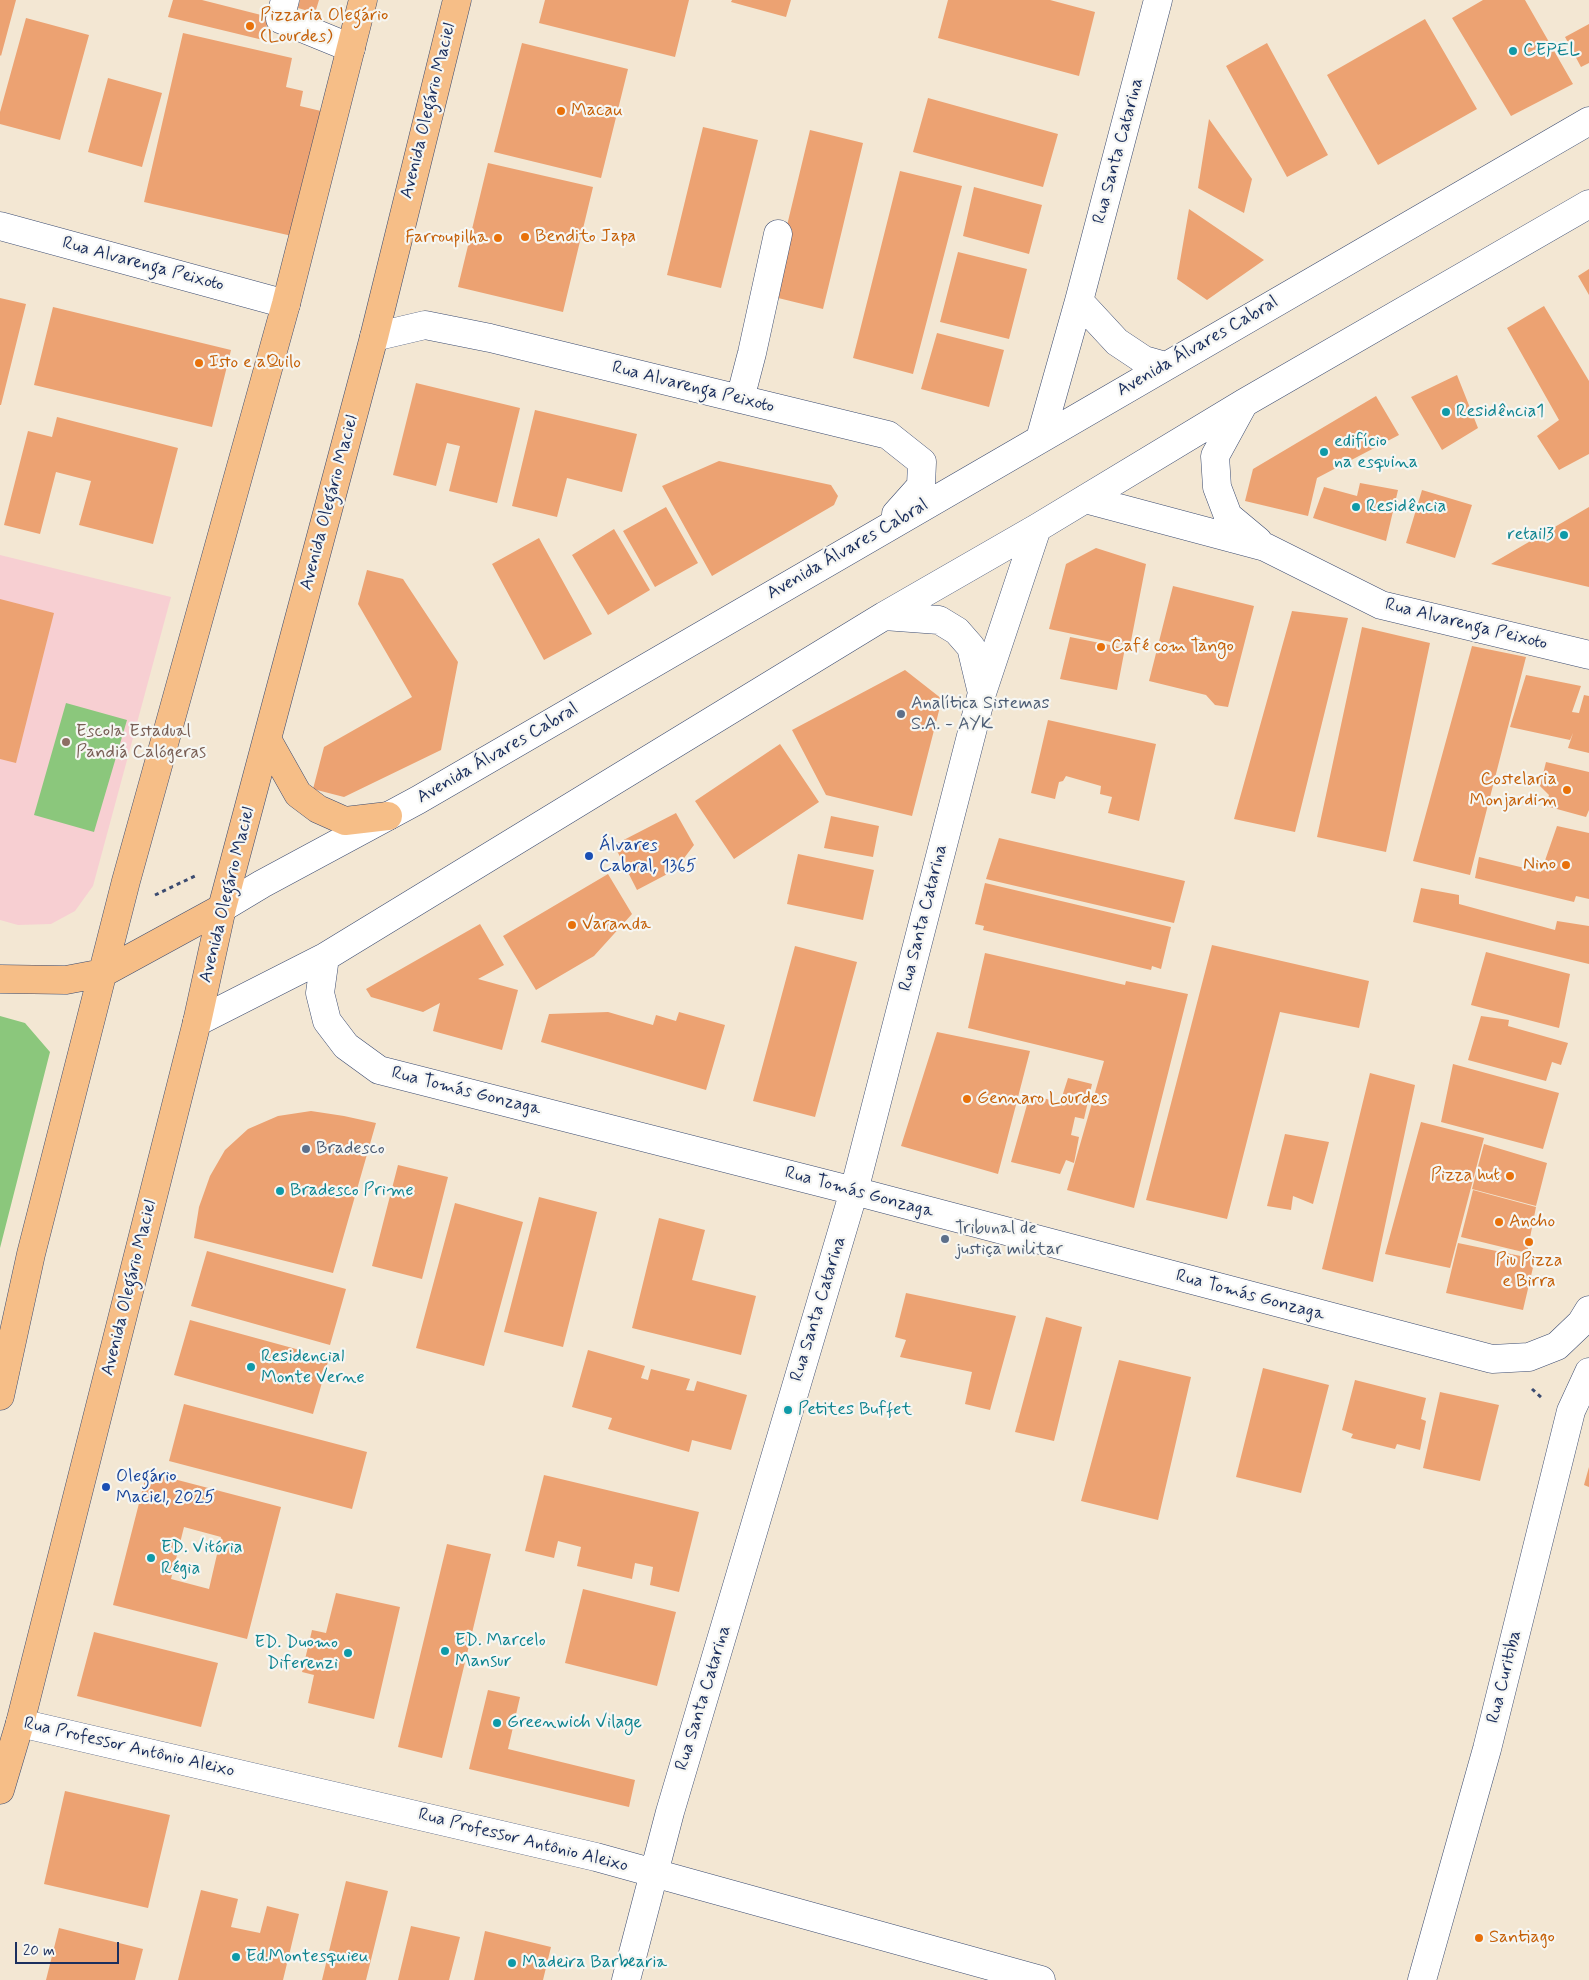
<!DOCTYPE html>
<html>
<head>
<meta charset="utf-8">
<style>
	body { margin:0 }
	#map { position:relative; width:1589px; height:1980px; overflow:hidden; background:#f3e7d3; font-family:Mynerve,sans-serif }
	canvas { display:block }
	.scale { position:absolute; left:15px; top:1942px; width:104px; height:22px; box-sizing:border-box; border:2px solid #1b2f5e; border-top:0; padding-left:6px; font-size:15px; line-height:18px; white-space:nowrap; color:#1b2f5e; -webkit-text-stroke:4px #f6f6f2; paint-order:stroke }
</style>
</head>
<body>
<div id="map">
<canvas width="1589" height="1980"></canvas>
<div class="scale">20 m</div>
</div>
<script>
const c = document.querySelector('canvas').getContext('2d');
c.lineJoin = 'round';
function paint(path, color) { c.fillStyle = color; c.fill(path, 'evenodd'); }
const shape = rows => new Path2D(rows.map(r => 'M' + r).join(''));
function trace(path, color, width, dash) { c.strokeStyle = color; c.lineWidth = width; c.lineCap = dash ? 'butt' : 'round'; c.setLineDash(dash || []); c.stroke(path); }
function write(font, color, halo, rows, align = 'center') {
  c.font = font + ' Mynerve,sans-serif'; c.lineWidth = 4.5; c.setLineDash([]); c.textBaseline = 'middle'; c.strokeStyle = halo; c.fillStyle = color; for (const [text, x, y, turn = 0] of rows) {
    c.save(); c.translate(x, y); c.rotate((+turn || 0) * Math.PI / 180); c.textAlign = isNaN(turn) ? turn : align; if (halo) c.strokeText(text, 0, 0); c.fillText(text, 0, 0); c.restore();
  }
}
paint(shape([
	[0,555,171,597,93,886,75,911,51,924,18,925,0,920]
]), '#f7cfd2');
paint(shape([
	[66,703,127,720,94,832,34,815],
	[0,1016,25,1023,50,1052,0,1248]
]), '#8bc77c');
paint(shape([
	[0,0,16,0,1,56,0,55],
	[173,0,202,0,269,17,263,40,168,17],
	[300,0,319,0,315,13,298,8],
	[545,0,689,0,675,57,539,23],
	[732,0,791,0,786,17,731,2],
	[948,0,1050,0,1095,12,1079,76,938,38],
	[1483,0,1525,0,1573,84,1511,116,1452,18],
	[26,18,89,35,60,140,0,124,0,112],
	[1425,19,1477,109,1378,165,1327,75],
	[1589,24,1589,63,1581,67,1565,37],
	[183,33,292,58,286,87,303,91,300,106,321,111,292,236,144,202],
	[522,43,628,69,601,178,494,152],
	[1267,43,1328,155,1287,177,1226,66],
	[108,78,162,93,142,167,88,152],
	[928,98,1058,134,1043,187,913,152],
	[1209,119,1252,179,1244,213,1198,188],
	[703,127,758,140,721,288,667,275],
	[810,130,863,143,823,309,770,296],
	[488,163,593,187,563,312,458,287],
	[900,171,962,186,913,374,853,358],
	[974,187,1042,205,1029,254,963,236],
	[1189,209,1264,260,1207,300,1177,279],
	[958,252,1027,269,1009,339,940,322],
	[1589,269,1589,295,1578,276],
	[0,298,26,304,1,405,0,405],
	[1544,306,1589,381,1589,454,1559,470,1537,436,1559,420,1507,328],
	[53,307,231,350,212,427,34,385],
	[937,333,1004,350,989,407,921,389],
	[1457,375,1478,428,1442,450,1411,397],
	[416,383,520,408,497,503,449,491,460,446,447,443,436,486,393,475],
	[1376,396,1399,435,1317,478,1308,516,1245,501,1253,469],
	[535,410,637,434,622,492,567,478,557,517,512,506],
	[57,417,178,448,153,544,79,525,91,481,56,472,40,534,4,525,28,431,52,437],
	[719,461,831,485,838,496,834,505,712,576,662,486],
	[1360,483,1398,490,1386,541,1313,518,1324,487,1357,496],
	[1422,490,1472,505,1455,558,1406,543],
	[666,507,698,563,655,587,623,531],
	[1589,507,1589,587,1491,564],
	[614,529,650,590,608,615,572,555],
	[539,538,592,634,544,660,492,564],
	[1096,548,1146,564,1130,646,1049,629,1066,564],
	[367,570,403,579,458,662,441,750,344,797,313,789,324,747,412,697,358,604],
	[1173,586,1254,606,1228,707,1215,705,1206,695,1149,681],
	[0,599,54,613,16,763,0,759],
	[1292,611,1348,618,1295,832,1234,819],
	[1362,627,1430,643,1386,852,1317,837],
	[1070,637,1125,648,1117,690,1060,679],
	[1472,646,1526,657,1470,875,1413,861],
	[905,670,942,699,912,816,826,795,792,730],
	[1526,675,1581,686,1572,712,1579,713,1584,695,1589,696,1589,753,1568,748,1573,733,1570,740,1510,727],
	[1048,720,1156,744,1139,821,1108,813,1112,797,1100,794,1101,786,1066,776,1063,781,1059,782,1055,799,1031,793],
	[780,744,819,802,734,859,695,801],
	[1546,762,1589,772,1589,810,1586,817,1546,806,1549,795,1540,786],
	[676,813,694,845,675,870,637,890,614,845],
	[831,816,879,826,873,857,824,848],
	[1557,826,1589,833,1589,899,1576,896,1574,902,1475,878,1479,857,1541,872],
	[999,838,1185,881,1174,923,986,879],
	[798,854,874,870,863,920,787,904],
	[608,874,632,914,594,956,536,990,503,936],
	[985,883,1171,927,1161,969,1152,966,1151,970,983,930,984,926,975,924],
	[1421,888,1459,895,1459,904,1555,930,1557,921,1589,926,1589,964,1413,922],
	[480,924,504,965,478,979,518,990,502,1050,433,1031,440,1003,423,1012,371,997,366,989],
	[1212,945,1369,981,1359,1028,1280,1012,1227,1219,1146,1200],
	[795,946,857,962,815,1117,753,1101],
	[1486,952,1570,974,1559,1028,1471,1005],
	[985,953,1125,985,1126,981,1188,994,1134,1208,1067,1190,1104,1061,968,1028],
	[608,1012,653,1025,656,1015,676,1021,679,1012,725,1025,706,1090,541,1042,549,1014],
	[1481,1016,1509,1020,1508,1026,1568,1043,1561,1065,1552,1062,1546,1081,1468,1060],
	[937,1032,1030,1051,998,1174,901,1146],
	[1453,1064,1559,1093,1543,1149,1441,1122],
	[1370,1073,1415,1085,1373,1282,1322,1269],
	[1068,1078,1092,1084,1084,1119,1075,1117,1071,1135,1079,1137,1074,1163,1066,1160,1060,1174,1011,1162,1030,1094,1060,1103],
	[311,1111,344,1116,376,1123,333,1273,194,1238,199,1207,210,1176,225,1150,248,1129,278,1116],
	[1421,1122,1484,1138,1450,1268,1385,1254],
	[1285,1134,1329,1142,1313,1204,1293,1196,1291,1210,1267,1206],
	[1484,1144,1547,1163,1536,1206,1472,1189],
	[398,1165,448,1177,422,1279,372,1266],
	[1473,1190,1536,1207,1527,1253,1461,1237],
	[539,1197,597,1212,563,1347,504,1332],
	[455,1203,523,1222,484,1366,416,1348],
	[659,1218,705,1230,692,1280,756,1296,741,1355,632,1328],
	[1458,1243,1535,1259,1523,1310,1446,1293],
	[207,1251,346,1289,330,1345,191,1306],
	[906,1293,1016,1316,990,1410,965,1404,972,1372,900,1357,906,1340,895,1337],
	[1046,1317,1082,1327,1054,1441,1015,1432],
	[190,1320,329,1358,313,1414,174,1375],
	[588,1350,645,1366,641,1378,648,1380,651,1369,690,1379,686,1390,694,1391,697,1381,747,1395,731,1450,692,1440,689,1452,608,1429,612,1418,572,1407],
	[1119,1360,1191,1377,1158,1520,1081,1501],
	[1263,1368,1329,1385,1301,1493,1236,1477],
	[1355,1380,1426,1398,1421,1419,1426,1421,1420,1450,1397,1444,1395,1449,1351,1438,1353,1434,1342,1430],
	[1440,1392,1499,1405,1480,1481,1423,1468],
	[184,1404,367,1452,352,1509,169,1461],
	[1589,1467,1589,1487,1584,1485],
	[147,1472,281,1507,247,1639,113,1605],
	[184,1527,221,1537,209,1589,171,1579],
	[544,1475,699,1512,679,1592,650,1585,653,1567,635,1563,632,1579,577,1566,581,1547,558,1541,554,1558,525,1551],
	[447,1544,491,1554,442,1758,398,1747],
	[583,1589,676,1612,657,1686,565,1663],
	[336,1593,400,1607,374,1719,308,1703,314,1675,302,1672,312,1630,326,1633],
	[94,1632,218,1663,201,1727,77,1696],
	[488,1690,520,1697,508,1749,635,1780,629,1807,469,1769],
	[65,1791,170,1815,148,1908,44,1884],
	[346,1881,388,1891,366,1980,322,1980],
	[201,1890,238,1899,231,1927,260,1933,267,1906,299,1914,283,1980,178,1980],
	[411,1926,460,1937,449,1980,398,1980],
	[59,1928,143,1949,135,1980,46,1980],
	[485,1931,551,1947,543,1980,474,1980]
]), '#eca272');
const minor = shape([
	[285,0,280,19,351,48],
	[0,226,286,304],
	[1079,301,1117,342,1144,360,1165,366],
	[374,337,425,325,490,338,888,435,922,462,921,486,896,514],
	[740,399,752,353,778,234],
	[1244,403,1215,456,1217,487,1228,516,1258,541],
	[1040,439,1079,301,1158,0],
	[1085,499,1265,547,1381,605,1589,655],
	[884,616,939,620,957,631,971,647,982,693],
	[222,908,262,884,418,800,1589,121],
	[325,957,320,993,327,1021,346,1046,379,1070,854,1191,1492,1359,1529,1357,1557,1346,1581,1323,1589,1310],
	[197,1022,325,957,884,616,1037,528,1244,403,1589,204],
	[20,1723,596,1857,1041,1980],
	[626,1980,670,1812,854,1191,982,693,1037,528],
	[1422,1980,1487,1749,1571,1411,1589,1372]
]);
const major = shape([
	[267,739,298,794,318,809,345,821,388,816],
	[0,979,66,980,103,973,222,908],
	[0,1396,31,1254,126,881,286,304,363,0],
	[0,1790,20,1723,197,1022,222,908,374,337,457,0]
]);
trace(minor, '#3b4b70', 29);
trace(major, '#3b4b70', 29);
trace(shape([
	[155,895,197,875],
	[1532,1389,1542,1398]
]), '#3b4b70', 3, [4, 4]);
trace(minor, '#fff', 28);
trace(major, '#f6be87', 28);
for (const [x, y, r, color] of [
	[250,26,5,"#e8710a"],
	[1513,51,5,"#0f9aa8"],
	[561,111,5,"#e8710a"],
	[525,237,5,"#e8710a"],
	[498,238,5,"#e8710a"],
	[199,363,5,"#e8710a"],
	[1446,412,5,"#0f9aa8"],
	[1324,452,5,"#0f9aa8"],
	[1356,507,5,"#0f9aa8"],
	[1564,535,5,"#0f9aa8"],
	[1101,647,5,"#e8710a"],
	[901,714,5,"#5c6f8a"],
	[66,742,5,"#8d6e63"],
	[1567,790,5,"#e8710a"],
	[589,856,5,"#1a4fb4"],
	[1566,865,5,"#e8710a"],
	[572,925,5,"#e8710a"],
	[967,1099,5,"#e8710a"],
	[306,1149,5,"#5c6f8a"],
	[1510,1176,5,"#e8710a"],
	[280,1191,5,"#0f9aa8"],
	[1499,1222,5,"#e8710a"],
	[945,1239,5,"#5c6f8a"],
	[1529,1242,5,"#e8710a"],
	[251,1367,5,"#0f9aa8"],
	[788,1410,5,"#0f9aa8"],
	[106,1487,5,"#1a4fb4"],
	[151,1558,5,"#0f9aa8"],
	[445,1651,5,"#0f9aa8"],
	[348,1653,5,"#0f9aa8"],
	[497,1723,5,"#0f9aa8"],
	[1479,1938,5,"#e8710a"],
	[236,1957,5,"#0f9aa8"],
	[512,1963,5,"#0f9aa8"]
]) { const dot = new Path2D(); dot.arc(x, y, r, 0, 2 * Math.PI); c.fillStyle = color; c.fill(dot); trace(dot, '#f6f6f2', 2); }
write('18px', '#c56008', '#f6f6f2', [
	["Pizzaria Olegário",260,16],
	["(Lourdes)",260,37],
	["Macau",571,111],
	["Bendito Japa",535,237],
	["Farroupilha",488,238,"right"],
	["Isto e aQuilo",209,363],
	["Café com Tango",1111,647],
	["Costelaria",1557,780,"right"],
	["Monjardim",1557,801,"right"],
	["Nino",1556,865,"right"],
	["Varanda",582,925],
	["Gennaro Lourdes",977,1099],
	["Pizza hut",1500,1176,"right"],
	["Ancho",1509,1222],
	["Piu Pizza",1529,1261,"center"],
	["e Birra",1529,1282,"center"],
	["Santiago",1489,1938]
], 'left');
write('18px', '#0d838f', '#f6f6f2', [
	["CEPEL",1523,51],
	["Residência1",1456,412],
	["edifício",1334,442],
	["na esquina",1334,463],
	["Residência",1366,507],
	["retail3",1554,535,"right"],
	["Bradesco Prime",290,1191],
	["Residencial",261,1357],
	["Monte Verne",261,1378],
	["Petites Buffet",798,1410],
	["ED. Vitória",161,1548],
	["Régia",161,1569],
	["ED. Marcelo",455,1641],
	["Mansur",455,1662],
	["ED. Duomo",338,1643,"right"],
	["Diferenzi",338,1664,"right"],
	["Greenwich Vilage",507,1723],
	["Ed.Montesquieu",246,1957],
	["Madeira Barbearia",522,1963]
], 'left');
write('18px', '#1b2f5e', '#f6f6f2', [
	["Avenida Olegário Maciel",429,111,-76],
	["Rua Santa Catarina",1119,151,-75],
	["Rua Alvarenga Peixoto",143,265,15],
	["Avenida Álvares Cabral",1198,347,-30],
	["Rua Alvarenga Peixoto",693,388,14],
	["Avenida Olegário Maciel",330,503,-75],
	["Avenida Álvares Cabral",848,550,-30],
	["Rua Alvarenga Peixoto",1466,625,14],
	["Avenida Álvares Cabral",498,754,-30],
	["Avenida Olegário Maciel",228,895,-76],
	["Rua Santa Catarina",924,918,-76],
	["Rua Tomás Gonzaga",466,1092,14],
	["Rua Tomás Gonzaga",859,1193,15],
	["Avenida Olegário Maciel",130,1288,-76],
	["Rua Tomás Gonzaga",1250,1296,15],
	["Rua Santa Catarina",819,1309,-73],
	["Rua Curitiba",1505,1677,-76],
	["Rua Santa Catarina",704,1698,-73],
	["Rua Professor Antônio Aleixo",129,1748,13],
	["Rua Professor Antônio Aleixo",523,1841,14]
]);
write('18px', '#4e5e75', '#f6f6f2', [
	["Analítica Sistemas",911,704],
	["S.A. - AYK",911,725],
	["Bradesco",316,1149],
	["Tribunal de",955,1229],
	["justiça militar",955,1250]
], 'left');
write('18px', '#785e54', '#f6f6f2', [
	["Escola Estadual",76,732],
	["Pandiá Calógeras",76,753]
], 'left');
write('18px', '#164399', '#f6f6f2', [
	["Álvares",599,846],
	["Cabral, 1365",599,867],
	["Olegário",116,1477],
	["Maciel, 2025",116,1498]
], 'left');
</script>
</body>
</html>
